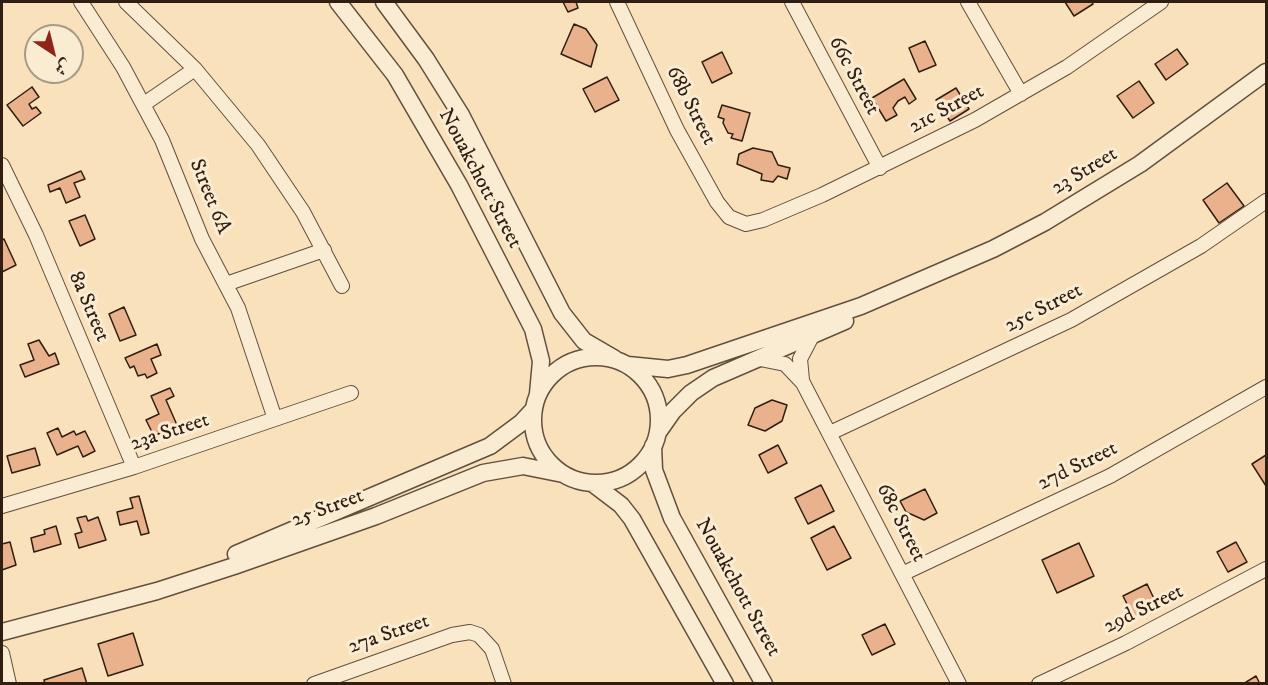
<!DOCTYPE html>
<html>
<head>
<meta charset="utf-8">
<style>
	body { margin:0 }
	#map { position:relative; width:1268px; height:685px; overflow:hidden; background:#f8e1bb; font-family:"IM FELL DW Pica",Amiri,serif }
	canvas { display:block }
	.frame { position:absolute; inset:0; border:3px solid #301e12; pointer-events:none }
	.north { position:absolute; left:24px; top:24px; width:60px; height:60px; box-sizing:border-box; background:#faecd3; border:2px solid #a99a86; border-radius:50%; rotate:145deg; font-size:16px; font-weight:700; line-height:24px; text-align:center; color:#301e12 }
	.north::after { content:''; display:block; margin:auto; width:21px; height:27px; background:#8f2418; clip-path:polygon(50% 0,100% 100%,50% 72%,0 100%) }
</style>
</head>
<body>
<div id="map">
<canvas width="1268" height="685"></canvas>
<div class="frame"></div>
<div class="north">ش</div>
</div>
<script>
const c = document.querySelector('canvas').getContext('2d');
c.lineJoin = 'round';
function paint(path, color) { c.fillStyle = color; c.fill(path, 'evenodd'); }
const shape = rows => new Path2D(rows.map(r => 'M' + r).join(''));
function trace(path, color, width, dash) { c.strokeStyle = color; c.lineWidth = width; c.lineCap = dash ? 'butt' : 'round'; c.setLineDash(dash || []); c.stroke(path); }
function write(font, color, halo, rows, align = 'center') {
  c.font = font + ' "IM FELL DW Pica",serif'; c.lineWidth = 6; c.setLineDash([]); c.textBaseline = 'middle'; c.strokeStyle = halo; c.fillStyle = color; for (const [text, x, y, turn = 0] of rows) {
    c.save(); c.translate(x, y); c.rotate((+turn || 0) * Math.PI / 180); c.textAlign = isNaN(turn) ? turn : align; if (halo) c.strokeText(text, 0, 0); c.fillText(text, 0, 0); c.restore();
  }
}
const building = shape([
	[563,2,576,2,578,8,568,12,563,2],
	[1065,2,1092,2,1093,4,1074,16,1065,2],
	[574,24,586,29,597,45,591,67,561,54,574,24],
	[925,41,936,65,919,72,909,48,925,41],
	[1177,49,1188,64,1166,80,1155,64,1177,49],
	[722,52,732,73,712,83,702,62,722,52],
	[607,77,619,100,595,112,583,89,607,77],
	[904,79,916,99,909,104,905,97,898,101,893,108,897,115,886,121,872,98,904,79],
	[1139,81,1154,103,1133,118,1117,96,1139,81],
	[32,87,39,97,29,104,32,109,36,107,41,113,23,126,7,105,32,87],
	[956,88,969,109,950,121,936,100,956,88],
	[722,105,750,113,742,141,731,138,733,134,728,133,723,123,724,119,718,117,722,105],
	[753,148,772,152,778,165,790,168,787,179,778,176,773,182,761,180,762,174,737,164,739,154,753,148],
	[81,171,85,179,74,183,80,197,66,203,60,188,50,192,48,185,81,171],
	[1227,183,1244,206,1219,223,1203,200,1227,183],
	[85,215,95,239,80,246,69,221,85,215],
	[4,239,16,265,2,272,2,240,4,239],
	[124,307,136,335,120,341,109,314,124,307],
	[39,340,49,356,55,353,59,364,25,377,20,365,34,360,28,344,39,340],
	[157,344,161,355,151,359,157,373,147,378,145,374,138,376,134,366,130,368,125,358,157,344],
	[170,388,174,396,166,400,177,425,154,436,146,420,159,414,151,396,170,388],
	[772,400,787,405,782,421,765,431,748,425,755,408,772,400],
	[58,428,62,437,74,431,76,435,85,431,95,451,83,457,78,446,57,455,47,433,58,428],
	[778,445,787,463,768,473,759,455,778,445],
	[35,448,40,465,12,473,7,456,35,448],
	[1266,455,1266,486,1252,464,1266,455],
	[821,485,834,511,808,524,795,498,821,485],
	[925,489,937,513,924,520,906,512,900,501,925,489],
	[139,496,149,533,141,535,137,521,120,525,117,512,133,508,130,498,139,496],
	[86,516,88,521,98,517,106,540,79,548,75,534,82,532,77,518,86,516],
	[56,526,61,544,34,552,31,538,45,534,44,530,56,526],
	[834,526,851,558,827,570,811,538,834,526],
	[2,541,2,544,10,542,16,565,2,570,2,541],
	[1236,542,1247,562,1228,572,1217,552,1236,542],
	[1079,543,1094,576,1057,593,1042,560,1079,543],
	[1147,584,1158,607,1134,618,1123,596,1147,584],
	[885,624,895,644,872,655,862,635,885,624],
	[133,633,143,665,108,676,98,644,133,633],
	[82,668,87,684,45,684,44,680,82,668],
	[1256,676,1260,684,1243,684,1256,676]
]);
paint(building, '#e9b28c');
trace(building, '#301e12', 1.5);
const minor = shape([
	[81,2,123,67,162,140,202,239,238,308,275,419],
	[126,2,195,69,258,145,303,212,342,286],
	[617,2,677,130,717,202,729,217,746,224,763,220,822,195,975,120,1067,67,1161,2],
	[792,2,880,168],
	[968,2,1021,94],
	[144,104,195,69],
	[2,165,36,235,134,467],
	[226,284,324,250],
	[760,359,785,364,803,383,959,684],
	[802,380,800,359,811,338],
	[830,433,1071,320,1201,246,1266,201],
	[2,506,134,467,351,393],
	[902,574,1110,476,1266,387],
	[2,653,9,684],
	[314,684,452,635,470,632,479,635,492,649,504,684],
	[1039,684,1126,643,1266,569]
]);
const tertiary = shape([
	[338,2,395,75,459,185,533,329,541,361,538,394],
	[384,2,426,59,461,115,562,313,584,341,615,359],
	'533 420a63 63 0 1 1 126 0a63 63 0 1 1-126 0Z',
	[628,365,668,369,687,365,861,306,993,249,1045,222,1140,164,1266,72],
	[659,431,673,411,691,393,713,378,845,321],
	[653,446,654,470,672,518,764,684],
	[592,483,621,505,632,519,725,684],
	[236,554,490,446,521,423,534,409],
	[2,632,157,591,234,566,376,516,483,473,523,466,563,474]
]);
trace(minor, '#624f3c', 16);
trace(tertiary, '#624f3c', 19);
trace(minor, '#faecd3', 14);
trace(tertiary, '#faecd3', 16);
write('21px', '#301e12', '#faecd3', [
	["66c Street",853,76,62],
	["68b Street",690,106,63],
	["21c Street",947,110,-28],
	["23 Street",1085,172,-31],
	["Nouakchott Street",479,179,62],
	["Street 6A",209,197,68],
	["8a Street",88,307,67],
	["25c Street",1044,309,-27],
	["23a Street",170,433,-18],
	["27d Street",1078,467,-26],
	["25 Street",328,509,-20],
	["68c Street",900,523,63],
	["Nouakchott Street",737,588,61],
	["29d Street",1144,610,-26],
	["27a Street",389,635,-19]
]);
</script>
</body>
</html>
